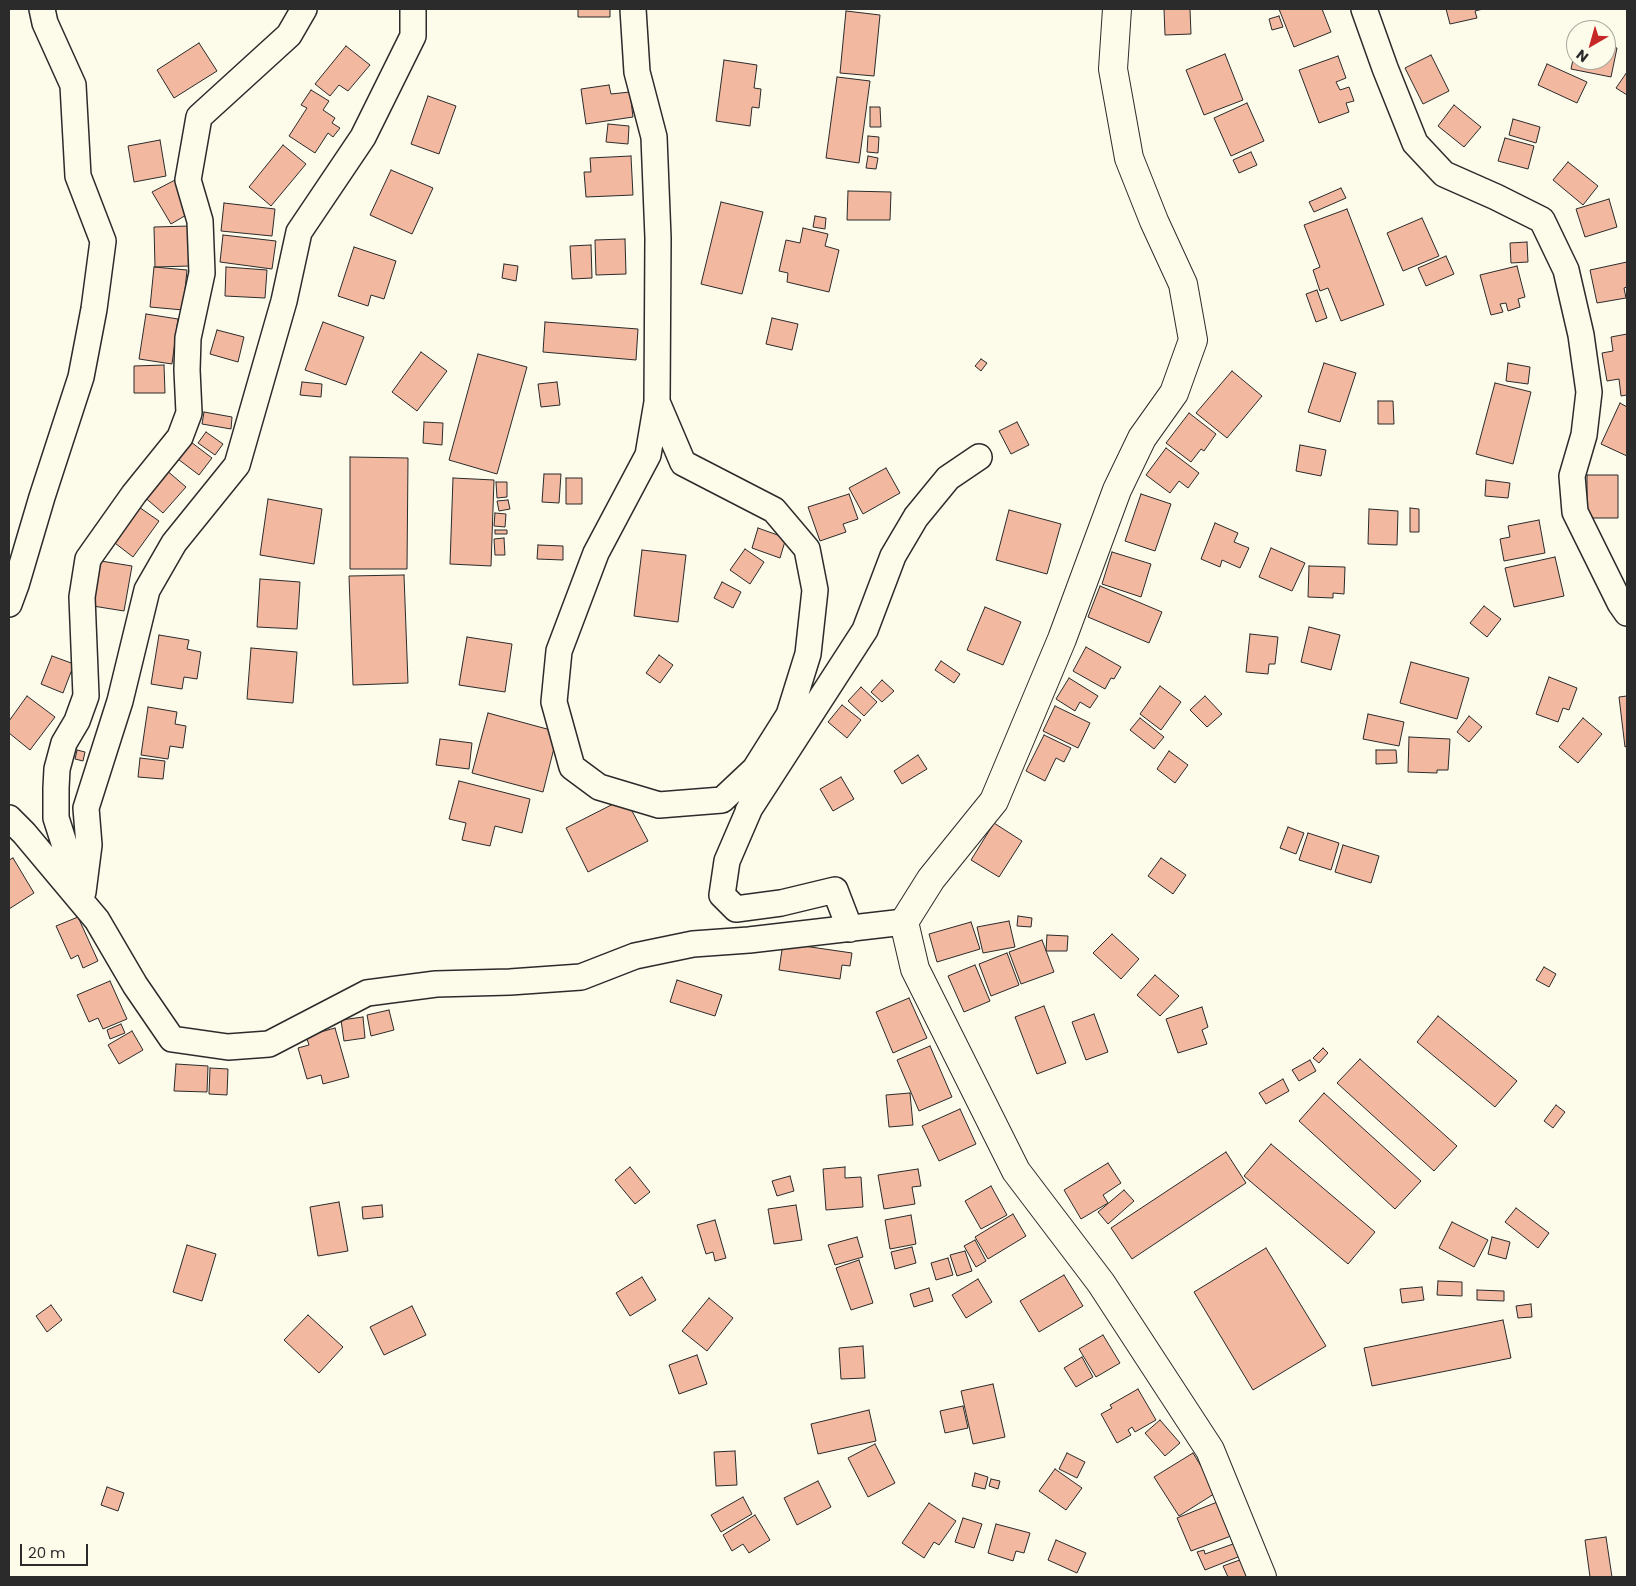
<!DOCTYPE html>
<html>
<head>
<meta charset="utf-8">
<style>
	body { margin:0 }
	#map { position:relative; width:1636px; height:1586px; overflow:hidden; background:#fdfbea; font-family:Poppins,sans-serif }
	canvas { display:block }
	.frame { position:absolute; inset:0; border:10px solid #2b2b2b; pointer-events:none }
	.north { position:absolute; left:1566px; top:20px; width:50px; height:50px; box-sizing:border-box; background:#fdfbea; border:1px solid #a9a89e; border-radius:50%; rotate:218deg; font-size:14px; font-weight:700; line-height:20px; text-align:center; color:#2b2b2b }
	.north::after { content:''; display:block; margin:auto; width:18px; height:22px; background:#c62828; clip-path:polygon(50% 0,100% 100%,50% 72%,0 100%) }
	.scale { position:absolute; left:20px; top:1544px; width:68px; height:22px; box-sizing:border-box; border:2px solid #2b2b2b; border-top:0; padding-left:6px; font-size:15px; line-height:18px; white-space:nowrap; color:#2b2b2b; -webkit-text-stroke:4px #fdfbea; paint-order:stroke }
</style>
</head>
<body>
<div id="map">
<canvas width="1636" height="1586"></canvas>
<div class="frame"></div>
<div class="north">N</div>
<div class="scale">20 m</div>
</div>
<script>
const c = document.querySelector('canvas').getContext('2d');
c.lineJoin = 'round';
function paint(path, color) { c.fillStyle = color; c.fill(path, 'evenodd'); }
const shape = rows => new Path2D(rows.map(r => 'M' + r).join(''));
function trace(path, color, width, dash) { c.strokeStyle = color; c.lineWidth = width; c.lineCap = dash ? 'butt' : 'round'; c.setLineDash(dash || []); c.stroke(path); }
const building = shape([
	[578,9,610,9,610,17,578,17,578,9],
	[1164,9,1190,9,1191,34,1165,35,1164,9],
	[1279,9,1322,9,1331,32,1294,47,1279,9],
	[1446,9,1483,9,1475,11,1477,18,1450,24,1446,9],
	[846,11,880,15,874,76,840,73,846,11],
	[1279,16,1283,27,1272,30,1269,19,1279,16],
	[199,43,217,71,174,98,157,70,199,43],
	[1576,45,1576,60,1606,60,1606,46,1617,48,1611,77,1571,69,1576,45],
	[346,46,370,65,348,91,339,85,330,96,315,84,346,46],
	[1225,54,1243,100,1204,115,1186,70,1225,54],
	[1431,55,1449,91,1423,104,1405,68,1431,55],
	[1338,56,1346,78,1336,82,1340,90,1349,87,1354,101,1346,103,1349,112,1319,123,1299,70,1338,56],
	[724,60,757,65,754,88,761,89,759,108,752,107,750,126,716,121,724,60],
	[1547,64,1587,82,1577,103,1538,85,1547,64],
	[1627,72,1627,95,1616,88,1627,72],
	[837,77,870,81,859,163,826,158,837,77],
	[609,85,611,94,630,92,633,117,586,124,581,89,609,85],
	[311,90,329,101,323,110,335,118,332,123,340,128,333,137,328,133,315,153,289,136,307,108,301,105,311,90],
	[428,96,456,106,439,154,411,144,428,96],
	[1247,103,1264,141,1231,156,1214,118,1247,103],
	[1454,105,1481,127,1464,147,1438,126,1454,105],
	[870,107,880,107,881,127,870,127,870,107],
	[1513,119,1540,127,1536,143,1509,135,1513,119],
	[608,124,629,126,628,144,606,142,608,124],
	[868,136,879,137,878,153,867,152,868,136],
	[1505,138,1534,146,1528,169,1498,161,1505,138],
	[160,140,166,176,134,182,128,146,160,140],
	[283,145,306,164,271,206,249,187,283,145],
	[1251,152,1257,165,1239,173,1233,160,1251,152],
	[631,156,633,195,586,197,584,172,591,172,590,158,631,156],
	[868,156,878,158,876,169,866,168,868,156],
	[1568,162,1598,186,1583,205,1553,180,1568,162],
	[391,170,433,188,412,234,370,215,391,170],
	[175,180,193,211,171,224,152,192,175,180],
	[1341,188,1346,198,1314,212,1309,202,1341,188],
	[848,191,891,192,890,220,847,220,848,191],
	[1609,199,1617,227,1585,237,1576,209,1609,199],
	[721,202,763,212,742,294,701,284,721,202],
	[224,203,275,209,272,236,221,231,224,203],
	[1347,209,1384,305,1341,321,1328,288,1320,291,1313,270,1320,267,1304,225,1347,209],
	[815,216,826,218,825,229,813,227,815,216],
	[1422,218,1439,256,1403,271,1387,233,1422,218],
	[189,226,190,266,155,267,154,227,189,226],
	[803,228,828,234,825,246,839,250,829,292,787,282,788,273,779,271,786,240,800,243,803,228],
	[223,235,276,241,272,269,220,262,223,235],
	[625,239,626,274,596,275,595,240,625,239],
	[1527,242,1528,262,1511,263,1510,243,1527,242],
	[591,245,592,278,572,279,570,246,591,245],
	[354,247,396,261,384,299,371,295,368,306,338,296,354,247],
	[1446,256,1454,274,1426,286,1418,268,1446,256],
	[1627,262,1627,287,1624,288,1626,298,1597,303,1590,270,1627,262],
	[504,264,518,266,516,281,502,278,504,264],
	[1517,266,1525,297,1518,299,1520,307,1508,311,1506,303,1500,304,1503,312,1491,315,1480,275,1517,266],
	[154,267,187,270,183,310,150,307,154,267],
	[226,267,267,270,265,298,225,296,226,267],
	[1317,290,1327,318,1316,322,1306,294,1317,290],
	[146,314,178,319,172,364,139,359,146,314],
	[772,318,798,324,792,350,766,344,772,318],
	[323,322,364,337,346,385,305,370,323,322],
	[545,322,638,329,636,360,543,352,545,322],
	[217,330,244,337,238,362,210,354,217,330],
	[1627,334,1627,395,1621,396,1619,379,1607,381,1602,353,1613,351,1611,337,1627,334],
	[421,352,447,371,417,411,392,392,421,352],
	[478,354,527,367,497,474,449,460,478,354],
	[981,359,987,363,981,371,975,366,981,359],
	[1324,363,1356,373,1340,422,1308,412,1324,363],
	[1508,363,1530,367,1528,384,1506,381,1508,363],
	[164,365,165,393,134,393,134,366,164,365],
	[1232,371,1262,396,1227,438,1196,413,1232,371],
	[302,382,322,384,321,397,300,395,302,382],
	[557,382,560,405,541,407,538,384,557,382],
	[1495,383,1531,392,1513,464,1476,454,1495,383],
	[1378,401,1393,401,1394,424,1378,424,1378,401],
	[1620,403,1627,407,1627,456,1601,444,1620,403],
	[204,412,232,417,231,429,202,424,204,412],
	[1189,413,1216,434,1204,451,1201,449,1191,462,1166,443,1189,413],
	[424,422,443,423,442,445,423,443,424,422],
	[1017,422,1029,445,1011,454,999,431,1017,422],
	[206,432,223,444,215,455,198,443,206,432],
	[187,439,212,458,199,475,174,456,187,439],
	[1300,445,1326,450,1321,476,1296,471,1300,445],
	[1166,448,1199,473,1188,488,1179,481,1170,493,1146,475,1166,448],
	[350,457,408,458,407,569,350,569,350,457],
	[886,468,900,493,863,514,849,488,886,468],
	[165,469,186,487,163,513,142,495,165,469],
	[544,474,561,474,559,503,542,502,544,474],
	[1587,475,1618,475,1618,518,1587,518,1587,475],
	[453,478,494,480,491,566,450,564,453,478],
	[566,478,582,478,582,504,566,504,566,478],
	[1486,480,1510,483,1508,498,1485,496,1486,480],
	[496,482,507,482,507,497,497,498,496,482],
	[849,494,858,519,843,524,846,532,820,541,808,507,849,494],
	[1141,494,1171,504,1155,551,1125,541,1141,494],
	[268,499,322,509,314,564,260,555,268,499],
	[508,500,510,509,499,511,497,501,508,500],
	[136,505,159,521,133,557,111,540,136,505],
	[1410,508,1419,509,1419,532,1410,532,1410,508],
	[1369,509,1398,511,1397,545,1368,544,1369,509],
	[1009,510,1061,524,1047,574,996,560,1009,510],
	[495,513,506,514,505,527,494,526,495,513],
	[1539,520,1545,553,1504,561,1500,539,1510,537,1508,526,1539,520],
	[1215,523,1238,533,1234,542,1249,548,1240,568,1222,560,1220,567,1201,559,1215,523],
	[758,528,786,538,780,558,752,548,758,528],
	[495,530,507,530,507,534,495,534,495,530],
	[504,538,505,555,495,555,494,539,504,538],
	[538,545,563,546,563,560,537,559,538,545],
	[1271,548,1305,563,1292,591,1259,577,1271,548],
	[745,549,764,562,750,584,730,570,745,549],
	[642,550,686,555,678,622,634,616,642,550],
	[1112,552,1151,564,1141,597,1102,584,1112,552],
	[1555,557,1564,596,1514,607,1505,568,1555,557],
	[101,561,132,566,124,611,93,606,101,561],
	[1309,566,1345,567,1344,594,1333,593,1333,598,1308,597,1309,566],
	[404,575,408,683,353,685,349,576,404,575],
	[260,579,300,582,297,629,257,627,260,579],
	[722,582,741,592,733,608,714,598,722,582],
	[1100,586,1162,612,1149,643,1088,617,1100,586],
	[1484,606,1501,619,1487,637,1470,623,1484,606],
	[985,607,1021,622,1003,665,967,650,985,607],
	[1309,627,1340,635,1331,670,1301,662,1309,627],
	[1250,634,1278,637,1275,664,1269,664,1268,674,1246,672,1250,634],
	[159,635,189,640,187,649,201,652,197,679,184,677,182,689,151,684,159,635],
	[467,637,512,644,505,692,459,685,467,637],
	[1086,647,1121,667,1114,679,1111,678,1105,689,1073,671,1086,647],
	[251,648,297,652,293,703,247,699,251,648],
	[659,655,673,665,660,683,646,673,659,655],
	[52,656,74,664,63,693,41,684,52,656],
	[941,661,960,674,954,683,935,670,941,661],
	[1411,662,1469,678,1457,719,1400,703,1411,662],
	[1549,677,1577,688,1569,710,1563,708,1558,722,1536,714,1549,677],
	[1069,678,1098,696,1090,708,1080,702,1075,711,1056,699,1069,678],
	[882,680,894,691,882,702,871,692,882,680],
	[1160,686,1181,702,1161,730,1140,714,1160,686],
	[861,687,877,702,864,716,848,701,861,687],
	[27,696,55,717,30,750,9,733,9,721,27,696],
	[1205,696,1222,714,1207,727,1190,710,1205,696],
	[1627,696,1627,746,1625,747,1619,697,1627,696],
	[842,705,861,720,847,738,828,722,842,705],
	[1055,706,1090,723,1078,748,1043,731,1055,706],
	[148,707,177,712,175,724,186,726,183,748,170,746,168,759,141,755,148,707],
	[488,713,558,732,543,792,472,773,488,713],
	[1368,714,1404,722,1399,746,1363,739,1368,714],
	[1469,716,1482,727,1469,742,1457,732,1469,716],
	[1140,718,1164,737,1154,749,1130,730,1140,718],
	[1583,718,1602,734,1578,763,1559,747,1583,718],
	[1044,735,1071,748,1064,762,1056,758,1045,781,1026,771,1044,735],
	[1409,737,1450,739,1448,770,1437,770,1437,773,1408,772,1409,737],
	[440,739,472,743,469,769,436,765,440,739],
	[77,750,85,752,83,761,75,759,77,750],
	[1376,750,1396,750,1397,763,1376,764,1376,750],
	[1169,751,1188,765,1175,783,1157,769,1169,751],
	[918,755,927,769,902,784,894,771,918,755],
	[140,758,165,761,163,779,138,777,140,758],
	[841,777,854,799,833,811,820,789,841,777],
	[459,781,530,799,522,833,495,826,490,846,462,840,466,823,449,819,459,781],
	[625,798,648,841,588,872,566,828,625,798],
	[994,823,1022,841,999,877,971,860,994,823],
	[1288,827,1304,833,1296,854,1280,848,1288,827],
	[1308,833,1339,843,1331,870,1299,860,1308,833],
	[1343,845,1379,856,1371,883,1335,872,1343,845],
	[13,858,34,893,9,909,9,860,13,858],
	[1161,858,1186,875,1173,894,1148,876,1161,858],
	[1018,916,1032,918,1031,927,1017,926,1018,916],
	[78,917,98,961,83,968,78,955,71,959,56,926,78,917],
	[1009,921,1015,947,983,953,977,927,1009,921],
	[971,922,980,949,937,962,929,934,971,922],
	[1112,934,1139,959,1121,979,1093,953,1112,934],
	[1047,935,1068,936,1067,951,1046,951,1047,935],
	[1042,940,1054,972,1021,984,1009,952,1042,940],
	[783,943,852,953,850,966,842,965,840,979,779,970,783,943],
	[1007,953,1019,985,991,996,979,964,1007,953],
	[975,965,990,1001,964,1012,948,976,975,965],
	[1544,967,1556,974,1549,987,1536,980,1544,967],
	[1155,975,1179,996,1160,1016,1137,995,1155,975],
	[677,980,722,995,715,1016,670,1002,677,980],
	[110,981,127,1019,103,1029,98,1018,89,1022,77,995,110,981],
	[909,998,927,1038,893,1053,876,1012,909,998],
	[1044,1006,1066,1063,1037,1074,1015,1017,1044,1006],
	[1202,1007,1208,1027,1202,1030,1207,1044,1178,1053,1166,1019,1202,1007],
	[389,1010,394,1030,371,1036,367,1015,389,1010],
	[1094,1014,1108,1052,1086,1060,1072,1022,1094,1014],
	[1438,1016,1517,1081,1495,1107,1417,1042,1438,1016],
	[363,1017,365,1038,344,1041,341,1020,363,1017],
	[121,1024,125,1033,110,1039,107,1030,121,1024],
	[335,1028,349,1077,323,1084,321,1075,307,1079,298,1048,309,1045,306,1036,335,1028],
	[132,1031,143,1050,119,1064,108,1045,132,1031],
	[930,1046,952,1097,919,1111,897,1060,930,1046],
	[1323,1048,1328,1053,1319,1063,1313,1058,1323,1048],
	[1360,1059,1457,1146,1434,1171,1337,1083,1360,1059],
	[1310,1060,1316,1071,1299,1081,1292,1070,1310,1060],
	[176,1064,208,1066,207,1092,174,1091,176,1064],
	[210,1068,228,1069,227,1095,209,1094,210,1068],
	[1283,1079,1289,1091,1266,1104,1259,1093,1283,1079],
	[910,1093,913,1125,889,1127,886,1095,910,1093],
	[1324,1093,1421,1181,1395,1209,1299,1121,1324,1093],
	[1556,1105,1565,1112,1553,1128,1544,1121,1556,1105],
	[960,1109,976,1144,939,1161,922,1126,960,1109],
	[1271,1144,1375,1232,1348,1264,1244,1176,1271,1144],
	[1226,1152,1246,1183,1132,1259,1111,1228,1226,1152],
	[1108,1163,1121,1183,1103,1195,1108,1203,1081,1219,1064,1190,1108,1163],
	[630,1167,650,1192,635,1204,615,1180,630,1167],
	[845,1167,845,1178,861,1177,863,1207,826,1210,823,1169,845,1167],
	[918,1169,921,1186,912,1187,915,1204,884,1209,878,1175,918,1169],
	[790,1176,794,1191,777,1196,772,1181,790,1176],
	[991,1186,1007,1215,981,1229,965,1201,991,1186],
	[1124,1190,1134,1201,1108,1224,1098,1212,1124,1190],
	[339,1202,348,1251,318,1256,310,1207,339,1202],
	[382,1205,383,1217,363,1219,362,1207,382,1205],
	[796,1205,802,1240,774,1244,768,1209,796,1205],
	[1516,1208,1549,1233,1538,1248,1505,1222,1516,1208],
	[1013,1214,1026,1236,988,1259,975,1237,1013,1214],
	[911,1215,916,1244,890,1249,885,1220,911,1215],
	[715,1220,726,1258,715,1261,713,1252,706,1254,697,1225,715,1220],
	[1452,1222,1488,1240,1474,1267,1439,1248,1452,1222],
	[857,1237,863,1257,835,1265,828,1245,857,1237],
	[1492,1237,1510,1242,1506,1259,1488,1254,1492,1237],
	[975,1240,986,1261,976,1267,964,1246,975,1240],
	[187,1245,216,1254,202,1301,173,1292,187,1245],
	[912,1247,916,1263,895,1269,891,1252,912,1247],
	[1266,1248,1326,1346,1253,1390,1194,1292,1266,1248],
	[965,1251,972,1271,957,1276,950,1255,965,1251],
	[948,1258,953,1275,936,1280,931,1263,948,1258],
	[859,1260,873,1303,851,1310,836,1268,859,1260],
	[1064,1275,1083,1306,1039,1332,1020,1301,1064,1275],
	[642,1277,656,1300,630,1316,616,1293,642,1277],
	[978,1279,992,1302,966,1318,952,1295,978,1279],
	[1438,1281,1462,1282,1462,1296,1437,1295,1438,1281],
	[1422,1287,1424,1300,1402,1303,1400,1289,1422,1287],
	[929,1288,933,1301,914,1307,910,1294,929,1288],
	[1477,1290,1504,1291,1504,1301,1477,1300,1477,1290],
	[709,1298,733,1318,707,1351,682,1331,709,1298],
	[1531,1304,1532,1317,1518,1318,1516,1306,1531,1304],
	[51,1305,62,1320,47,1332,36,1316,51,1305],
	[412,1306,426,1335,384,1355,370,1327,412,1306],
	[308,1315,343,1347,319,1373,284,1340,308,1315],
	[1503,1320,1511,1358,1372,1386,1364,1348,1503,1320],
	[1103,1335,1120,1363,1096,1377,1079,1349,1103,1335],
	[863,1346,865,1378,841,1379,839,1348,863,1346],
	[697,1355,707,1384,679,1394,669,1365,697,1355],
	[1082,1357,1093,1377,1076,1387,1064,1368,1082,1357],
	[993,1384,1005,1437,973,1444,961,1391,993,1384],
	[1138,1389,1156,1420,1135,1432,1132,1427,1128,1430,1131,1435,1117,1443,1101,1414,1112,1408,1110,1405,1138,1389],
	[963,1406,968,1428,945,1433,940,1411,963,1406],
	[869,1410,876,1441,818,1454,811,1424,869,1410],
	[1160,1420,1180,1443,1165,1456,1145,1433,1160,1420],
	[875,1444,895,1483,868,1497,848,1458,875,1444],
	[735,1451,737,1485,716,1486,714,1452,735,1451],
	[1067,1453,1085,1462,1077,1478,1059,1469,1067,1453],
	[1193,1453,1217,1492,1179,1516,1154,1477,1193,1453],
	[1055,1469,1082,1488,1066,1510,1039,1491,1055,1469],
	[975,1473,988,1477,985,1489,972,1486,975,1473],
	[991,1479,1000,1481,998,1489,989,1486,991,1479],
	[818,1481,831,1507,797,1525,784,1498,818,1481],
	[107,1487,124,1493,118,1511,101,1505,107,1487],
	[743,1497,752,1514,721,1532,711,1515,743,1497],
	[1225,1499,1239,1533,1191,1551,1177,1518,1225,1499],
	[929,1503,956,1521,939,1545,934,1542,924,1558,902,1543,929,1503],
	[755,1515,770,1540,749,1553,743,1544,732,1551,723,1535,755,1515],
	[963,1518,982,1524,974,1548,955,1542,963,1518],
	[996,1524,1030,1533,1024,1553,1016,1551,1013,1561,988,1553,996,1524],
	[1241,1535,1248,1553,1205,1570,1197,1552,1204,1550,1205,1554,1233,1544,1231,1539,1241,1535],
	[1606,1537,1612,1577,1590,1577,1585,1540,1606,1537],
	[1056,1540,1086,1553,1077,1573,1048,1560,1056,1540],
	[1251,1556,1259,1577,1228,1577,1223,1566,1251,1556]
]);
paint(building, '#f2b8a0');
trace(building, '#2b2b2b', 1);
const minor = shape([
	[633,9,637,72,654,137,658,238,657,402,648,455,596,553,559,651,554,702,572,767,599,787,659,805,722,800,755,769,789,715,808,654,815,590,807,549,774,510,683,463,657,402],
	[1364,9,1385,68,1415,143,1444,174,1496,197,1542,220,1566,270,1581,335,1589,392,1584,435,1572,476,1575,512,1620,603,1627,613],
	[9,604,16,585,42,497,81,377,94,309,103,241,78,176,73,85,45,23,42,9],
	[755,796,727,861,722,895,736,909,781,903,835,890,850,929],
	[748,811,865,630,893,556,916,517,948,478,979,457],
	[9,818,24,833,97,920,135,985,172,1039,228,1047,269,1044,367,993,436,984,510,982,581,977,635,956,693,944,749,940,904,922],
	[79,890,56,818,56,788,57,769,64,743,77,721,86,696,82,597,88,559,134,494,180,437,189,413,187,370,188,338,202,273,200,221,188,180,199,117,289,35,304,9],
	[83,892,89,845,86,808,120,701,147,590,174,543,237,465,284,301,299,232,363,137,413,36,413,9]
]);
const highway = shape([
	[1117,9,1113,69,1129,158,1154,221,1183,284,1193,340,1174,393,1142,438,1117,490,1062,639,994,801,931,879,904,922,915,969,1016,1171,1101,1283,1210,1450,1262,1577]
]);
trace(minor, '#2b2b2b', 28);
trace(highway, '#2b2b2b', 30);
trace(minor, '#fdfbea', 25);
trace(highway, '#fdfbea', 28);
</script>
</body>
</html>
